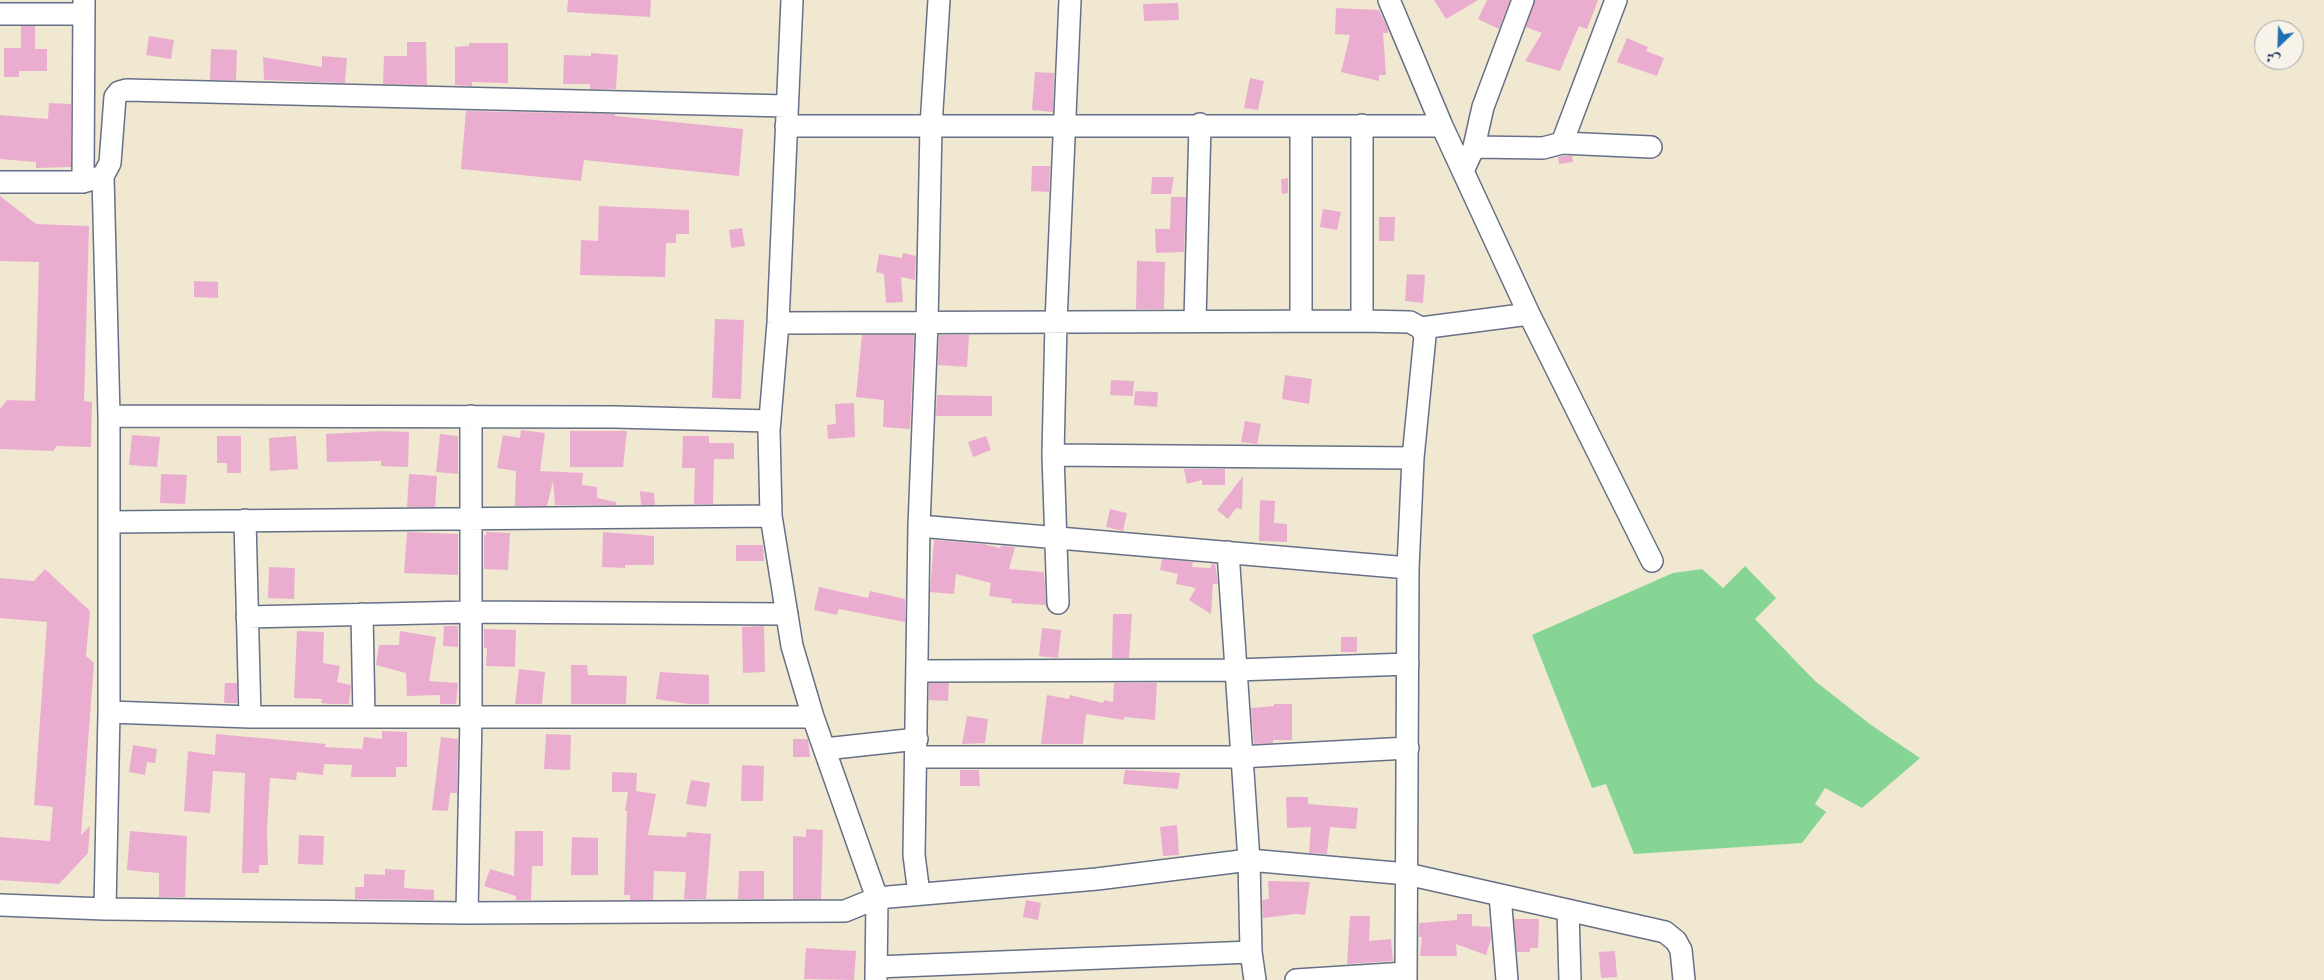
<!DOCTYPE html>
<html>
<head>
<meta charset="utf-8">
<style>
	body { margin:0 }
	#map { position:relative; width:2324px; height:980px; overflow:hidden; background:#f1e8d1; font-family:"IM FELL Great Primer",Amiri,serif }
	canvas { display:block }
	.north { position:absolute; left:2254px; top:20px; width:50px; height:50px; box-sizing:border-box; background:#f7f3e8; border:1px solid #9fa5b1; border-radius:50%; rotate:204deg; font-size:14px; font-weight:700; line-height:20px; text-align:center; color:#1b2f5e }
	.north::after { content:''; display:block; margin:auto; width:18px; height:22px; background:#1f6fb2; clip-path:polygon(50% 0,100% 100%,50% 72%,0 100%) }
</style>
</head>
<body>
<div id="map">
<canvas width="2324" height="980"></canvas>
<div class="north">ش</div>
</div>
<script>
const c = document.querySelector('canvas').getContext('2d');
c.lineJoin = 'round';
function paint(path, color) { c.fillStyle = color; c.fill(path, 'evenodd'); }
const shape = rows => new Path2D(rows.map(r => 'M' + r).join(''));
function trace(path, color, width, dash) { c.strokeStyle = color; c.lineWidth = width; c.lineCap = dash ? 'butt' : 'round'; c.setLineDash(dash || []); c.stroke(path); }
paint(shape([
	[1745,566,1776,598,1755,619,1815,681,1871,725,1920,758,1862,808,1825,788,1815,804,1826,812,1802,843,1634,854,1606,784,1592,788,1532,635,1673,573,1702,569,1723,588]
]), '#87d594');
paint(shape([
	[568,0,651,0,650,17,567,12],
	[1434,0,1478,0,1446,19],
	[1487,0,1510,0,1499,29,1478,19],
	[1535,0,1598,0,1587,29,1579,26,1560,71,1525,61,1542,33,1526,27],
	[1178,3,1179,20,1144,21,1143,4],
	[1336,8,1379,10,1388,29,1388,33,1383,33,1386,75,1379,75,1379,81,1341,72,1350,35,1335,34],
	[21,26,35,26,35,49,47,49,47,71,19,71,19,77,4,77,4,48,21,48],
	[149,36,174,40,171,59,146,55],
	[1627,38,1648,47,1646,51,1664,58,1657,76,1617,62],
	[407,42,426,42,427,85,383,84,384,56,407,56],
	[469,43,508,43,508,83,472,82,472,86,455,85,455,47,469,46],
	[211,49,237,50,236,80,210,80],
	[591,53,618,55,616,89,590,89,590,84,563,84,564,55,591,56],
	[322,56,347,58,345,83,264,80,263,57,322,67],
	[1035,72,1054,73,1053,112,1032,110],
	[1250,78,1264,81,1258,110,1244,108],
	[49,103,71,104,71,167,36,168,36,162,0,159,0,115,48,119],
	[466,111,615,114,615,116,743,129,739,176,584,160,581,181,461,169],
	[1563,156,1572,156,1573,162,1559,164,1558,157],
	[1032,166,1050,166,1049,192,1031,191],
	[1152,177,1174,177,1171,194,1151,194],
	[1288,178,1288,193,1282,194,1281,179],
	[0,196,36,224,89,226,84,401,92,402,91,447,57,446,53,451,0,449,0,409,7,400,35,401,39,262,0,261],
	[1171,197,1186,197,1184,252,1156,253,1155,229,1170,229],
	[599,206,689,210,689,234,676,234,676,243,666,243,665,277,580,275,581,240,598,241],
	[1323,209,1341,212,1337,230,1320,227],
	[1379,217,1395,217,1394,241,1379,241],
	[742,228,745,246,731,248,729,230],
	[903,253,916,256,915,280,901,277,903,302,886,303,884,274,876,272,879,254,902,258],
	[1137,261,1165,262,1164,309,1136,309],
	[1407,274,1425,275,1423,303,1405,301],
	[194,281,218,282,218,298,194,297],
	[715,319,744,320,741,399,712,398],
	[862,335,914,335,910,429,883,427,884,400,856,397],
	[939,335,969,335,967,367,938,365],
	[1285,375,1312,379,1309,404,1282,399],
	[1111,380,1134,381,1133,396,1110,395],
	[1135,391,1158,392,1157,407,1134,405],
	[937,395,992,396,992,416,936,416],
	[854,403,855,437,828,439,827,425,836,424,835,404],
	[1245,421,1261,424,1257,444,1241,442],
	[521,430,545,433,540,471,583,473,582,485,597,487,597,498,616,502,616,505,555,505,553,481,547,506,515,506,516,471,497,468,503,435,520,438],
	[382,431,409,432,408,467,381,466,381,461,327,462,326,434],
	[570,431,627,431,623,467,570,467],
	[440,434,458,436,458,474,436,472],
	[132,435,160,437,157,467,129,465],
	[217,436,241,436,241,473,227,473,227,463,217,463],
	[296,436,298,469,270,471,269,438],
	[683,436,709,436,709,443,734,443,734,459,714,459,713,504,694,504,695,468,682,468],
	[986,436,991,450,973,457,968,442],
	[1184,469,1225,469,1225,485,1202,485,1202,480,1187,484],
	[161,474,187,475,185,504,160,503],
	[409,474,437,476,435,507,407,507],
	[1243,476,1242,509,1236,508,1228,519,1217,510],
	[640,491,654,493,655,505,641,505],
	[1260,500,1275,501,1274,523,1287,524,1287,542,1259,541],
	[1110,509,1127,513,1123,531,1106,527],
	[407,532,458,534,458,575,404,573],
	[486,532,510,533,508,570,484,569,484,535,486,535],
	[603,532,654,536,654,565,625,565,625,568,602,567],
	[934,540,983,544,1000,548,1001,546,1015,547,1009,569,1044,572,1046,605,1011,603,1012,599,989,596,991,583,956,574,954,594,930,592],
	[736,545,763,545,764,561,736,561],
	[1162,559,1193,562,1192,567,1210,568,1212,564,1215,564,1218,584,1213,584,1211,614,1189,600,1196,588,1176,584,1178,574,1160,570],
	[269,567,295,568,294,599,268,598],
	[45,569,90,611,86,656,94,663,81,835,90,826,88,853,59,884,0,880,0,837,50,841,53,807,34,805,47,622,0,618,0,578,34,581],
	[819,587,868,598,870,591,905,599,905,622,839,609,837,615,814,610],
	[1113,614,1132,614,1129,658,1112,658],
	[444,626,458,626,458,647,443,646],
	[764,626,765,672,743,673,742,627],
	[1042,628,1061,630,1058,658,1039,656],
	[484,629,516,630,515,667,486,666,487,648,484,648],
	[297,631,324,632,323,663,340,666,337,682,351,685,349,704,330,704,321,703,322,699,294,698],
	[400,631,436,637,429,681,458,683,456,704,440,704,440,695,407,696,406,673,376,665,379,645,399,645],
	[1341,637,1357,637,1357,652,1341,652],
	[571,665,587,665,588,675,627,676,626,704,571,704],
	[519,669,545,672,542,704,515,704],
	[660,672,709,675,709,704,689,704,656,699],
	[225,683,237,683,237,703,224,703],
	[929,683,949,683,948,701,929,700],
	[1114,683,1157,683,1155,720,1124,717,1124,720,1086,714,1083,744,1041,744,1047,695,1069,699,1070,695,1103,703,1104,700,1113,702],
	[1274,704,1292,704,1292,740,1273,740,1273,743,1254,744,1251,708,1274,706],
	[967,716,988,719,985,743,962,744],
	[382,731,407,732,407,767,396,767,396,777,351,777,352,765,324,764,323,775,297,772,296,780,270,778,267,830,268,865,259,865,259,873,242,873,245,773,213,771,210,813,184,811,188,751,215,755,216,734,326,744,325,747,362,749,364,737,382,739],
	[546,734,571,735,570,770,544,769],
	[441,737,458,739,457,793,450,793,448,811,432,810],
	[793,739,808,739,810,757,793,757],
	[133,745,157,749,155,763,147,762,145,775,129,772],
	[742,765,764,766,763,801,741,801],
	[960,770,979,770,980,786,960,786],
	[1125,770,1180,773,1178,789,1123,784],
	[612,772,637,773,636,791,656,794,648,835,686,837,687,832,711,834,706,899,684,899,686,872,654,871,653,900,630,900,630,895,624,895,627,811,625,811,628,792,612,792],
	[691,780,710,783,706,807,686,804],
	[1286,797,1308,797,1308,804,1358,808,1356,829,1330,827,1327,854,1309,853,1311,827,1287,828],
	[1177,825,1179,855,1163,856,1160,827],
	[806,829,823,830,821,899,793,899,793,836,806,837],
	[130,831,187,836,185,897,159,897,159,873,127,870],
	[515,831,543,831,543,866,532,866,531,900,516,900,516,896,484,886,490,869,514,876],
	[299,835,324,836,323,865,298,864],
	[572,837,598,838,598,875,571,875],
	[385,869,405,870,404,888,434,890,434,900,355,899,355,887,364,887,364,874,385,875],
	[739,871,764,871,764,899,738,899],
	[1268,881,1310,882,1305,915,1296,914,1263,918,1262,900,1269,899],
	[1026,900,1041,903,1038,920,1023,917],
	[1457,914,1472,914,1472,926,1490,927,1491,939,1486,955,1456,944,1457,956,1420,956,1422,937,1419,937,1419,923,1457,920],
	[1350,916,1370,916,1369,941,1391,939,1393,961,1347,964],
	[1514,919,1539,919,1538,948,1530,948,1530,952,1517,952],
	[806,948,856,951,854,980,804,979],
	[1615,951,1617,977,1601,978,1599,952]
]), '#eaadcf');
const minor = shape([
	[792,0,778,323,769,431,771,516,792,646,813,717,877,898,876,980],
	[1389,0,1442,126,1529,314,1652,561],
	[0,14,84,14],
	[1362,125,1362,321],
	[786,126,1442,126],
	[1301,126,1301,321],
	[1562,143,1616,0],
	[1474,147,1543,148,1562,143,1651,147],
	[1463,171,1474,147,1483,107,1523,0],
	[103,176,109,416],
	[0,182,83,182,103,176,110,163,115,97,119,92,126,90,786,106],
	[83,182,84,0],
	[1195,321,1200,124],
	[778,323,1362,321,1410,322,1421,328,1425,336,1413,458,1408,568,1406,980],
	[1421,328,1529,314],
	[1053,455,1413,458],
	[245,520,250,717],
	[110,522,771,516],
	[919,526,1408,568],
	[1228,552,1249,860,1251,952,1255,980],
	[1058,603,1053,455,1056,322,1070,0],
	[362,614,364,717],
	[247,617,471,612,787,614],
	[918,671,1236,670,1408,664],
	[109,712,250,717,813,717],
	[825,749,917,739],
	[916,757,1240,757,1408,748],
	[919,894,914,855,919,526,927,324,931,126,939,0],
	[1500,895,1507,980],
	[0,905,105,909,467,913,845,911,877,898,1097,879,1249,860,1407,874,1665,932,1676,941,1681,950,1684,980],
	[105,909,109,712,109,416,615,417,770,421],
	[1568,910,1570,980],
	[467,913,471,717,471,416],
	[876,967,1251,952],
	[1296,980,1406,973]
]);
trace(minor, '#667086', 24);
trace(minor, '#fff', 21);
</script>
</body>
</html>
